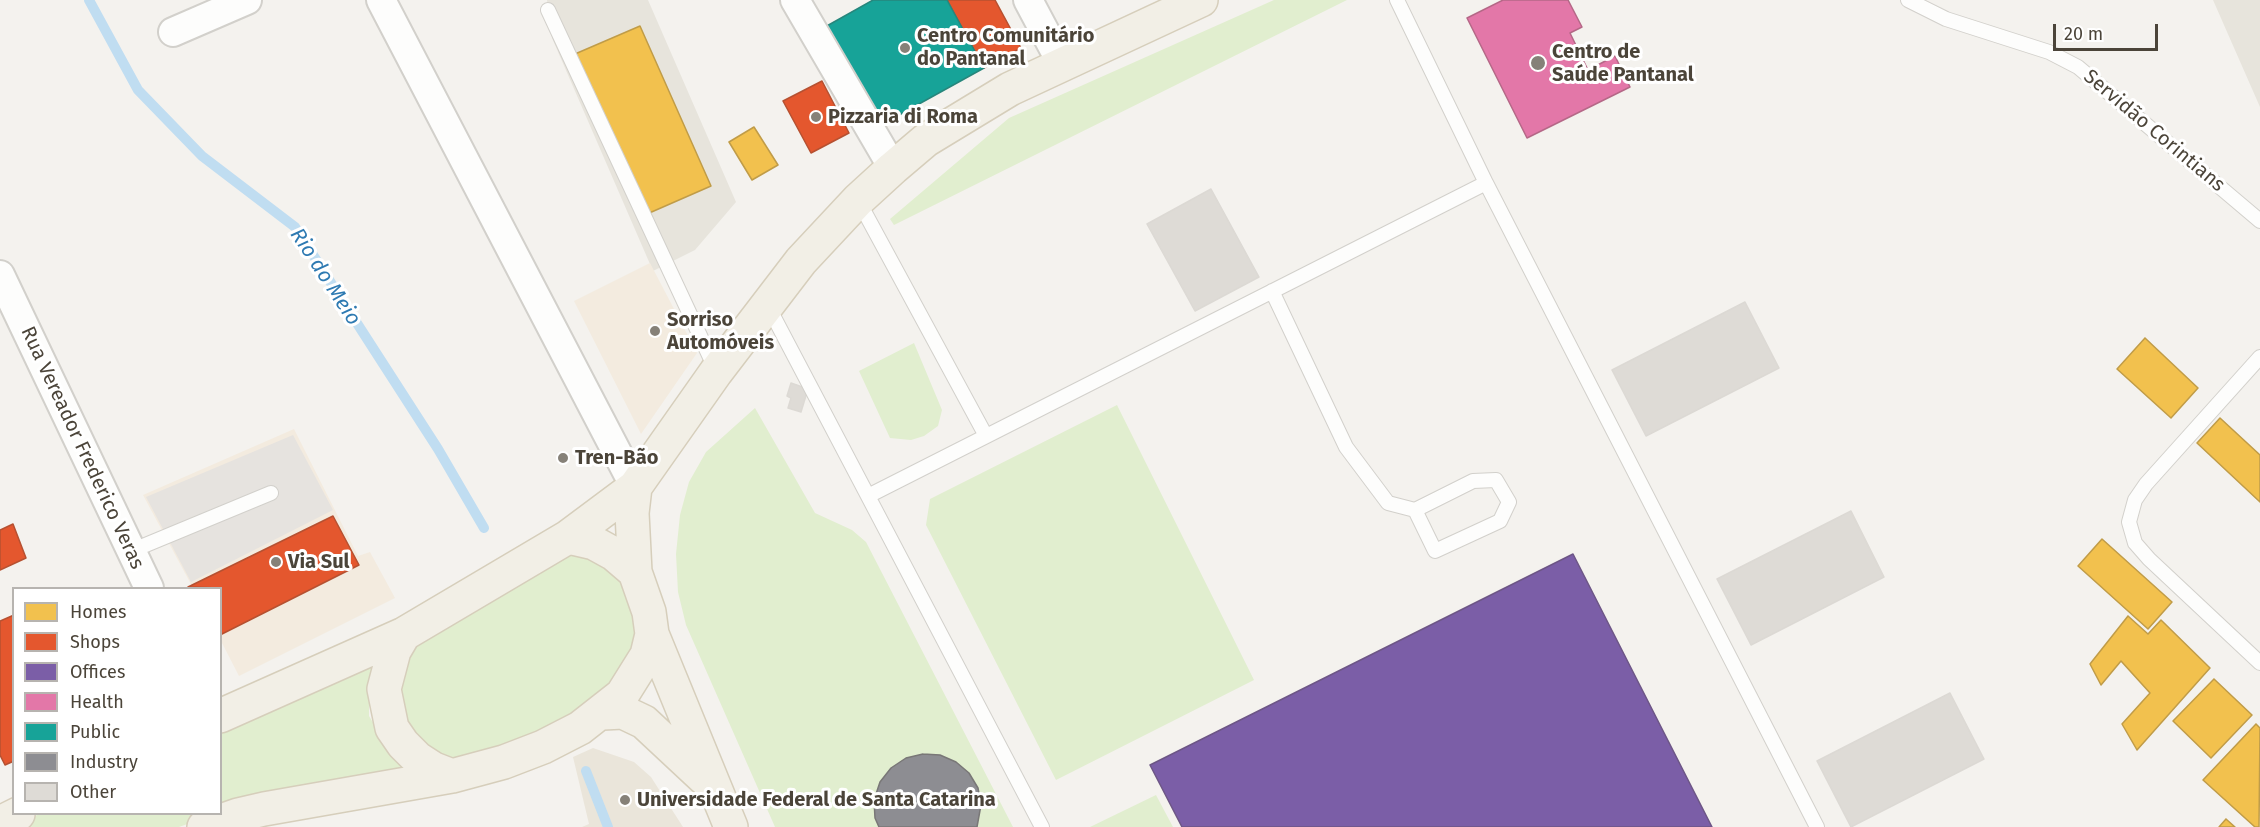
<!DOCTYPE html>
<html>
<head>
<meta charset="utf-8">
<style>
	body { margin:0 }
	#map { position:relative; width:2260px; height:827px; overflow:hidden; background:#f4f2ee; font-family:"Fira Sans",sans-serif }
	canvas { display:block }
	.legend { position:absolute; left:12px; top:587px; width:210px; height:228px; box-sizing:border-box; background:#fff; border:2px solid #b7b4b0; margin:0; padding:8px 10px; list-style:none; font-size:18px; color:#4b4439 }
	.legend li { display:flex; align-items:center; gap:12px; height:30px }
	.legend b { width:30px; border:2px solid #b7b4b0 }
	.scale { position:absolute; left:2053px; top:24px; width:105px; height:27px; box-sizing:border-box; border:3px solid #4b4439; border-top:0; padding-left:8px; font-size:18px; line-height:21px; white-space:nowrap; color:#4b4439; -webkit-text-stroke:4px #fff; paint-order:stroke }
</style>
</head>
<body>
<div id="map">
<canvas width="2260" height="827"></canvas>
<ul class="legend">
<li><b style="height:16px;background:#f2c14e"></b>Homes</li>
<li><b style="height:16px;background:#e4572e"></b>Shops</li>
<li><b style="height:16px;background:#7b5ea7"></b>Offices</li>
<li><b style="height:16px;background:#e377a8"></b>Health</li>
<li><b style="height:16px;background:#17a398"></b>Public</li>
<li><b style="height:16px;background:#8d8d92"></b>Industry</li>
<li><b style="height:16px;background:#dedbd6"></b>Other</li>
</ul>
<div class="scale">20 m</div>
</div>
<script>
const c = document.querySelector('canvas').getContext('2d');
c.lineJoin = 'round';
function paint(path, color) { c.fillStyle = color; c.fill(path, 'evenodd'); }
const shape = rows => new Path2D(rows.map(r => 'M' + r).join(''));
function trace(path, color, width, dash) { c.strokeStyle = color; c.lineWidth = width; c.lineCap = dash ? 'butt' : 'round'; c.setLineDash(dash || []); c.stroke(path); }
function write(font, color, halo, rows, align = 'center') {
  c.font = font + ' "Fira Sans",sans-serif'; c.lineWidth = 6; c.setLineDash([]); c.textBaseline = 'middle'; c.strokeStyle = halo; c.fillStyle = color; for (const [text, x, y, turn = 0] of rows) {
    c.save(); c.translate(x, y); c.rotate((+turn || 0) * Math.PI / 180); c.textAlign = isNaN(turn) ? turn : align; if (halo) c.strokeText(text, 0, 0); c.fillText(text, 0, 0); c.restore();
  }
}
paint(shape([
	[547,0,648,0,736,202,695,250,653,271,552,38],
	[2213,0,2260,0,2260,107]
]), '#e7e4dc');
paint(shape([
	[650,263,697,353,641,434,574,301],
	[294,429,358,556,370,552,395,598,239,676,221,641,220,588,193,588,143,495]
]), '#f3ebdf');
paint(shape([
	[593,748,634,762,651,777,683,827,582,827,589,824,573,757]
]), '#eae5da');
paint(shape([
	[1274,0,1347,0,894,225,890,219,1009,118],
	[914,343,942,410,938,426,924,436,911,440,890,438,859,371],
	[1117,405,1254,680,1056,780,926,525,930,499],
	[755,408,815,513,852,530,866,542,1013,827,775,827,686,625,678,592,676,554,680,515,689,482,706,452],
	[562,548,620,568,642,649,589,711,453,767,411,745,396,666,408,642],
	[381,658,369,687,369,716,388,747,422,773,221,812,221,725],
	[1156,795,1173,827,1090,827],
	[39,814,215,814,179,827,13,827]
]), '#e1eecf');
paint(shape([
	[293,435,333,510,191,582,146,497]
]), '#e6e3df');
const homes = shape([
	[640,26,711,186,647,214,575,54,640,26],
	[754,127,778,165,752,180,729,142,754,127],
	[2145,338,2198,388,2171,418,2117,369,2145,338],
	[2220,418,2260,455,2260,502,2197,443,2220,418],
	[2102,539,2172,602,2148,629,2078,566,2102,539],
	[2128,616,2148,634,2161,620,2210,668,2137,750,2122,724,2150,693,2121,661,2101,685,2090,664,2128,616],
	[2214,679,2252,715,2211,758,2173,721,2214,679],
	[2256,724,2260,728,2259,827,2255,827,2203,780,2256,724],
	[2226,819,2235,827,2219,827,2226,819]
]);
paint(homes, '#f2c14e');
trace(homes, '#c09c48', 1.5);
const shops = shape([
	[947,0,995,0,1021,48,984,68,947,0],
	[822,81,849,133,811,153,783,101,822,81],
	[333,516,359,565,220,635,220,588,188,587,333,516],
	[13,524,26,558,0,570,0,530,13,524],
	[14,615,14,761,5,765,0,755,0,621,14,615]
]);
paint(shops, '#e4572e');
trace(shops, '#b65131', 1.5);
const offices = shape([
	[1573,554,1712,827,1182,827,1150,765,1573,554]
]);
paint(offices, '#7b5ea7');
trace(offices, '#6d5686', 1.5);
const health = shape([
	[1503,0,1568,0,1582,27,1570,33,1588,70,1615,56,1630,87,1527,138,1467,18,1503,0]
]);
paint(health, '#e377a8');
trace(health, '#b56887', 1.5);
const public = shape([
	[873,0,947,0,984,68,881,125,825,27,873,0]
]);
paint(public, '#17a398');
trace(public, '#27867c', 1.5);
const industry = shape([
	[923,754,940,755,956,762,969,773,978,788,981,805,977,827,879,827,875,818,874,800,880,782,891,768,906,758,923,754]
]);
paint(industry, '#8d8d92');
trace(industry, '#797777', 1.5);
trace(shape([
	[89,0,138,90,202,156,295,227,438,449,484,528],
	[586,771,608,827]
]), '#c0ddf1', 10);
const building = shape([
	[1211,189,1259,277,1195,311,1147,224,1211,189],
	[1745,302,1779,368,1646,436,1612,370,1745,302],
	[791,383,808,389,801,412,788,408,791,398,787,396,791,383],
	[1851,511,1884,577,1751,645,1717,579,1851,511],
	[1950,693,1984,759,1851,827,1817,761,1950,693]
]);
paint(building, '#dedbd6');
trace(building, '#dcd9d4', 1.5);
const lane = shape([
	[1397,0,1486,183],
	[1908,0,1946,19,2049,52,2078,67,2260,221],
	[548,10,716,370],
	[858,200,986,436],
	[1272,291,1346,447,1388,503,1415,510,1473,481,1496,480,1509,502,1500,521,1435,551,1415,510],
	[768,306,1042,827],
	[2260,357,2146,484,2135,500,2129,522,2135,543,2149,559,2260,663],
	[868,496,1486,183,1817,827],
	[131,551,271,493]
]);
const street = shape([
	[381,0,635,487],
	[795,0,893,168],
	[1028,0,1062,64],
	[173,32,247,0],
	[0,275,149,588]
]);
const primary = shape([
	[635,487,632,513,635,572,649,612,652,634,731,827],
	[568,537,594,543,614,554,635,572],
	[404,634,394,651,384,689,392,728,403,744,417,758,434,769,452,776],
	[603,713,623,712,644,722,704,778],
	[220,716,404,634,568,537,635,487,716,372,801,261,858,200,893,168,926,140,1010,89,1201,0],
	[0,823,18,814],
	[204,827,238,815,264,809,452,776,504,762,543,747,580,728,622,695,647,655,652,634]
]);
trace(lane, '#d2d0cb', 16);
trace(street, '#d2d0cb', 32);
trace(primary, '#d6cebb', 36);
trace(lane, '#fdfdfc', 14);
trace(street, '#fdfdfc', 28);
trace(primary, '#f2efe6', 33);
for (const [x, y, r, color] of [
	[905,48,6,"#868178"],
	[1538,63,8,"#868178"],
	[816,117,6,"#868178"],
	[655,331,6,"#868178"],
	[563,458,6,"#868178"],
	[276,562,6,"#868178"],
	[625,800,6,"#868178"]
]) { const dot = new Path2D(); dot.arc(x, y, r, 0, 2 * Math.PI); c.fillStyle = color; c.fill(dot); trace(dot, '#fff', 2); }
write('bold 20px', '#4b4439', '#fff', [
	["Centro Comunitário",917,36],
	["do Pantanal",917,59],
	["Centro de",1552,52],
	["Saúde Pantanal",1552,75],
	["Pizzaria di Roma",828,117],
	["Sorriso",667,320],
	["Automóveis",667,343],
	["Tren-Bão",575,458],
	["Via Sul",288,562],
	["Universidade Federal de Santa Catarina",637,800]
], 'left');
write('20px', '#4b4439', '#fff', [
	["Servidão Corintians",2154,131,40],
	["Rua Vereador Frederico Veras",82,448,65]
]);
write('italic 21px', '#2e7ab2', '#fff', [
	["Rio do Meio",325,277,57]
]);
</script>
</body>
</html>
